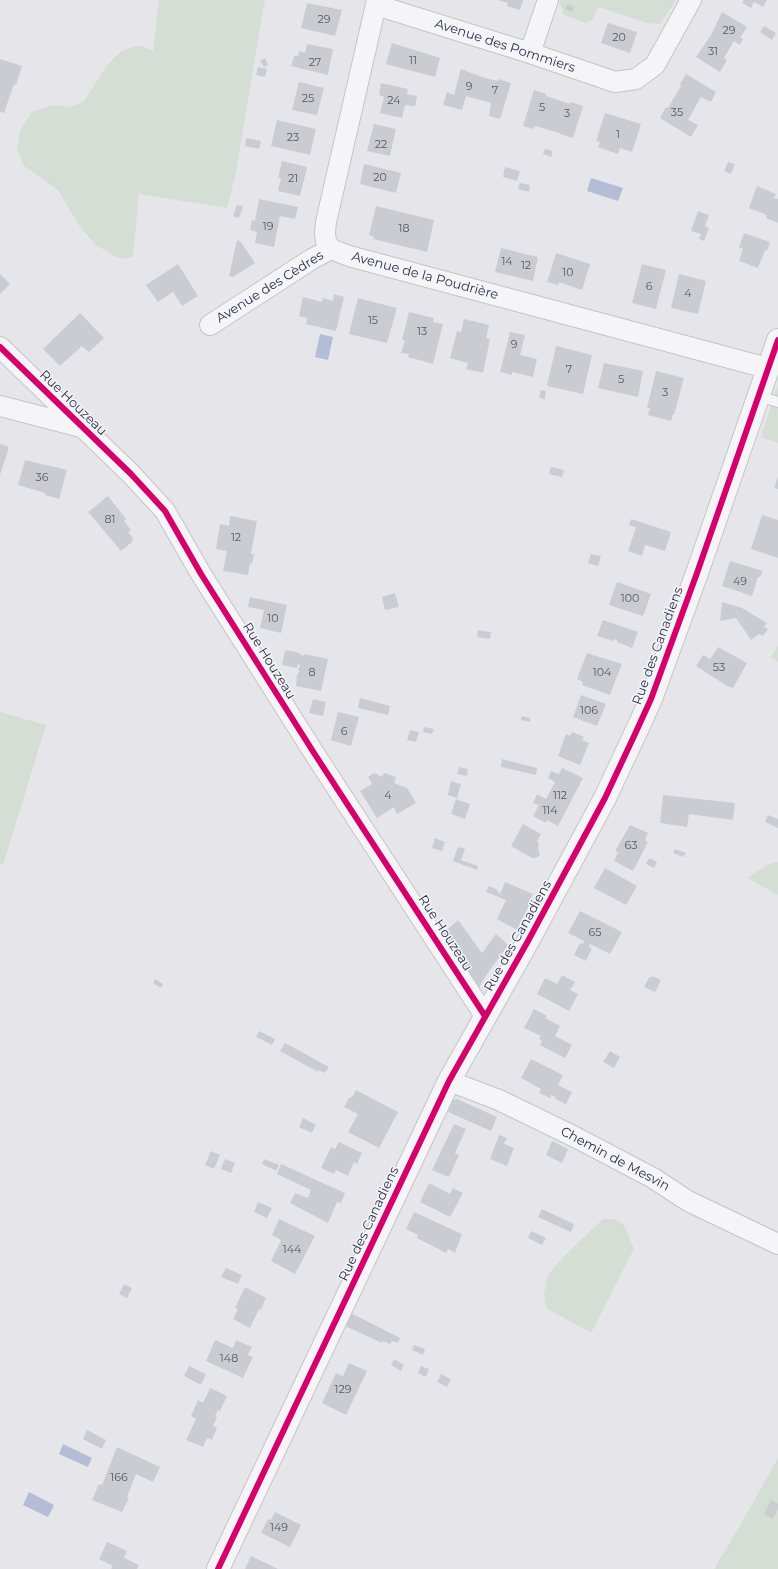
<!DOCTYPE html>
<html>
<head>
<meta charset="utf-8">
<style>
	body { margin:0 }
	canvas { display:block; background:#e6e6ea }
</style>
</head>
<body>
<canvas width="778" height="1569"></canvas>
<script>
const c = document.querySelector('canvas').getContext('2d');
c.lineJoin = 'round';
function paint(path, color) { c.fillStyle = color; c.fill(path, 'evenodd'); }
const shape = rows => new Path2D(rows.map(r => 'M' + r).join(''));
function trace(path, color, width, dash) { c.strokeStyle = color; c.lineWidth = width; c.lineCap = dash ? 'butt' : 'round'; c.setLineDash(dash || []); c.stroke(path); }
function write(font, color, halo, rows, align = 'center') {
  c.font = font + ' Montserrat,sans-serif'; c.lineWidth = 3; c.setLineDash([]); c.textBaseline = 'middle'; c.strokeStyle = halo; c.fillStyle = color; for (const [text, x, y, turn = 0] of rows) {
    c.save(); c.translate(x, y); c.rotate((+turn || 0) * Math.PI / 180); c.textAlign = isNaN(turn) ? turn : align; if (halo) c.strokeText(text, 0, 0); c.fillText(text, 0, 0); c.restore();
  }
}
paint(shape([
	[159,0,265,0,235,177,227,208,139,194,133,257,123,259,114,256,96,245,80,227,58,190,24,166,17,150,20,131,32,112,52,105,71,107,84,101,107,65,121,51,139,45,153,51],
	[559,0,676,0,660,24,647,23,599,7,592,20,586,23,564,15],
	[778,384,778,443,761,437],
	[778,645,778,662,771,657],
	[0,712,46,725,3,865,0,864],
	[778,862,778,895,747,878,769,864],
	[603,1219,614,1219,624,1225,634,1249,591,1333,546,1308,544,1294,548,1275,565,1255],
	[778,1458,778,1569,714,1569,738,1529]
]), '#d4ded5');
paint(shape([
	[591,178,623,188,618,201,587,191],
	[320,334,333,337,328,360,315,357],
	[63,1444,92,1458,88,1467,59,1454],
	[29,1492,54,1505,48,1517,23,1505]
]), '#b3bdd6');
paint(shape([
	[498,0,523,0,520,10,507,6,508,3],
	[744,0,767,0,763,7,754,2,751,8,742,3],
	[307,3,342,10,335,36,301,28],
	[567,4,574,7,572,12,565,9],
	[722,12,747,27,740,38,743,39,740,45,734,41,724,58,727,60,720,72,696,57,711,35],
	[608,23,637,32,630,53,601,43],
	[764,26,776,33,772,40,760,32],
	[392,43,440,58,435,77,386,64],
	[307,44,333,49,328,75,291,66,294,56,298,56,299,51,305,53],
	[265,58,268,65,264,67,260,61],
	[0,59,22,66,16,85,14,84,4,113,0,112],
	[258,67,267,69,265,77,256,75],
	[461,69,485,78,498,81,498,79,511,83,500,119,489,116,491,103,466,96,462,110,443,105,447,92,454,95],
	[686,74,716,92,711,102,701,97,688,120,698,125,691,137,660,118,666,107,668,108,681,86,680,84],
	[299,82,324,88,317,115,292,110],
	[381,83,408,89,407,94,417,96,415,106,405,105,402,118,380,113,384,97,379,95],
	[534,90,546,94,546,96,570,104,571,102,583,106,573,138,560,134,560,133,535,126,534,129,523,126],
	[605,113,641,124,632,152,620,148,618,154,598,147,600,142,596,141],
	[277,120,316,129,310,155,271,146],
	[374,124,396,129,390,156,367,151],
	[246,138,261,141,259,149,245,146],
	[545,149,553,151,551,157,543,154],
	[282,161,307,167,300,196,278,191,281,178,278,178],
	[728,162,735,164,731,174,724,171],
	[364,164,401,173,396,193,360,184],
	[505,167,520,171,517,181,503,177],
	[520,183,530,185,529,192,518,189],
	[757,186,776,194,774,198,778,199,778,223,766,218,767,215,749,208],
	[259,199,298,207,295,219,280,216,274,247,255,243,257,232,250,230,252,220,255,221],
	[237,205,243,206,239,218,233,216],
	[376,206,434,220,427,252,373,239,374,237,369,235],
	[698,211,709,215,705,226,709,228,704,241,699,239,701,234,691,231],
	[744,233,770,242,767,251,765,250,758,268,739,261,743,249,739,247],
	[237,240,240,241,255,263,233,277,229,276],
	[501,248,538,257,533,281,495,272],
	[556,253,590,264,582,290,559,282,558,285,547,282],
	[178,264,198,296,182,306,173,292,158,302,146,285],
	[642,264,666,270,656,309,632,303],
	[0,274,10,284,0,294],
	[679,274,706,281,698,314,671,308],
	[334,294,344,297,336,331,306,324,307,318,299,316,303,297,322,302,323,298,333,301],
	[358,298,397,308,387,343,349,334],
	[409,312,434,318,433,322,443,324,433,364,408,357,409,354,401,353,405,340,402,340],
	[80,313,104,338,89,352,82,346,60,366,43,349],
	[464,319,489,325,486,338,490,339,483,373,466,369,468,363,450,358,457,331,461,332],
	[510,332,525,335,520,355,537,359,533,377,512,372,512,375,500,372],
	[556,346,592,355,583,394,547,386],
	[604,363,643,371,638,397,598,388],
	[656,371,684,378,674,415,673,414,671,421,648,415,650,408,647,408],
	[541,390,546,391,545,399,539,398],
	[0,444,9,447,0,475],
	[25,460,67,470,59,499,45,495,45,493,18,485],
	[551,467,564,470,562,477,549,474],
	[778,476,778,489,774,488],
	[108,496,126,519,124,521,131,530,128,532,133,538,132,542,121,551,88,512],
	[762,515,778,520,778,558,751,549],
	[230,516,257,521,251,554,254,554,252,564,250,563,248,575,223,571,227,551,216,549,220,524,229,526],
	[631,519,671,532,665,551,645,545,642,556,628,551,636,527,629,525],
	[591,554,601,556,598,566,588,563],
	[730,561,763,571,760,577,758,577,752,596,722,586],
	[617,582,651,594,643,616,609,605],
	[395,593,399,607,385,610,382,597],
	[250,597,287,605,281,633,260,628,264,610,248,607],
	[722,602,742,608,767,623,764,627,768,629,763,636,759,634,751,640,736,618,720,621],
	[603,620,638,632,632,648,617,642,617,640,614,639,613,641,597,636],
	[478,630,491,632,490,639,477,637],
	[718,647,747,663,733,688,727,686,696,666,703,655,710,659],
	[285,650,300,653,300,655,302,655,304,656,304,654,328,659,321,691,296,686,297,675,300,671,298,670,300,665,298,664,297,668,282,665],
	[587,653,622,664,610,695,582,685,583,682,577,679],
	[581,695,606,704,597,726,573,717],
	[360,698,390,706,388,715,358,708],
	[313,699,326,702,323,716,309,713],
	[338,712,359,717,351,746,331,740],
	[522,716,530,718,530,722,521,720],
	[424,727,434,729,432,734,423,732],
	[410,730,419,732,416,742,407,740],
	[572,732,584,737,582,740,589,743,580,765,558,756,566,734,570,736],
	[502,759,537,768,536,775,501,767],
	[459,767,468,769,467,776,457,774],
	[562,768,583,778,558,826,547,820,546,823,533,816,539,805,533,803,537,794,546,799,555,782,548,778,551,771,559,774],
	[374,773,382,777,384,773,396,777,394,783,407,788,416,803,397,814,394,807,377,818,360,791,372,784,368,777],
	[451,781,461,784,457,798,448,795],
	[663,795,735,803,733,820,689,814,687,827,660,823],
	[456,799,470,804,465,819,451,814],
	[768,815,778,819,778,828,765,822],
	[523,824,541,834,537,842,539,844,538,848,540,855,536,858,532,858,511,846],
	[630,825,648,833,645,840,648,842,633,871,614,861,618,852,615,851],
	[435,838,445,842,442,851,432,848],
	[458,847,465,849,461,860,478,866,477,870,453,861],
	[675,849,686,853,683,857,673,853],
	[649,858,657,862,654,868,646,864],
	[605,868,637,886,626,905,594,888],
	[505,882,533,894,530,899,532,899,517,930,497,919,506,900,486,892,489,886,496,889,500,894],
	[580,911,622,932,610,954,590,944,589,947,592,948,586,961,574,955,580,943,583,944,584,941,568,933],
	[458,920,482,953,496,934,508,945,485,977,479,988,458,969,439,937],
	[562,975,575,982,570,990,578,994,569,1011,537,994,545,978,557,984],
	[652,976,661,980,655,992,644,987,649,977,651,978],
	[155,979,163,984,161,988,153,983],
	[534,1009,547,1016,545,1018,560,1026,555,1036,572,1045,565,1058,540,1045,542,1041,539,1039,541,1036,524,1028],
	[259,1031,275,1039,272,1045,256,1037],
	[285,1043,329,1067,325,1073,319,1070,318,1072,280,1051],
	[610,1051,620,1057,614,1068,603,1062],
	[531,1059,563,1075,558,1085,572,1092,566,1104,555,1099,556,1097,551,1095,550,1098,539,1093,541,1089,521,1078],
	[356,1090,398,1112,379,1148,348,1132,358,1114,344,1107,349,1098,352,1097],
	[457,1099,497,1117,491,1131,448,1112,453,1100],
	[303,1118,316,1125,312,1133,299,1127],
	[454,1124,466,1129,455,1153,459,1155,449,1177,432,1170],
	[499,1135,507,1138,504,1144,514,1148,507,1166,490,1159],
	[552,1141,568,1149,562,1163,546,1155],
	[339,1142,362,1153,357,1164,354,1162,348,1176,336,1170,334,1174,321,1168,331,1147,335,1149],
	[211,1151,220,1155,214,1169,205,1165],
	[225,1159,235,1163,231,1173,221,1169],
	[264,1159,279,1165,276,1171,262,1164],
	[281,1164,345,1193,341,1203,337,1202,328,1223,290,1203,295,1193,308,1198,311,1190,277,1174],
	[429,1183,450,1194,453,1188,463,1193,450,1217,420,1202],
	[258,1202,272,1208,267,1218,254,1212],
	[542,1209,574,1224,571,1232,538,1217],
	[414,1212,462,1234,455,1253,448,1249,446,1253,417,1238,418,1235,406,1229],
	[279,1219,315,1236,295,1274,271,1261,281,1240,272,1235],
	[531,1231,546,1238,542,1245,528,1238],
	[226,1268,242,1275,238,1284,221,1277],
	[124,1284,132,1288,127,1298,119,1294],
	[245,1287,266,1298,261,1310,259,1309,250,1328,233,1319,238,1309,235,1308],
	[349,1312,400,1338,398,1343,392,1341,390,1344,383,1341,382,1343,343,1325],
	[215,1340,233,1348,236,1340,252,1347,248,1355,253,1357,243,1378,206,1361],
	[414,1345,425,1349,423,1355,412,1350],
	[394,1359,404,1365,401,1371,391,1365],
	[349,1363,367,1371,346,1415,322,1403,336,1373,343,1376],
	[189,1366,206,1374,201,1385,184,1376],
	[421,1366,429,1369,426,1377,418,1373],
	[441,1374,451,1379,447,1387,437,1382],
	[210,1388,227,1396,220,1411,218,1410,215,1416,217,1417,213,1426,217,1428,212,1440,207,1438,203,1447,186,1440,196,1419,191,1416,198,1400,203,1403],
	[87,1430,106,1440,102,1449,83,1439],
	[117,1447,160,1467,153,1482,136,1474,127,1497,129,1498,122,1512,92,1500,99,1484,102,1485],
	[771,1500,778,1504,778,1509,773,1519,764,1514],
	[275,1512,301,1525,290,1547,261,1533,268,1519,271,1520],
	[107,1542,127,1551,124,1558,139,1565,137,1569,111,1569,113,1566,99,1559],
	[251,1556,278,1569,245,1569]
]), '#cbccd1');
const service = shape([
	[758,396,778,402]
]);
const minor = shape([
	[377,0,326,222,325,233,326,242,331,249,349,256,767,368],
	[376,5,530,53,615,82,636,79,655,65,691,0],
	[530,53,548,0],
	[210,325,312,259,331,249],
	[0,347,131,474,165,511,201,574,314,753,485,1016],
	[0,406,81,427],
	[449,1081,499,1100,577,1138,653,1178,688,1201,778,1244]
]);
const tertiary = shape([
	[218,1569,449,1081,528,941,605,798,635,734,651,699,697,573,778,340]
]);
trace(service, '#c4c4c8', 12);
trace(minor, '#c4c4c8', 22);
trace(tertiary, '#c4c4c8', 24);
trace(service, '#f5f5f7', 10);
trace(minor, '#f5f5f7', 20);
trace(tertiary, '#f5f5f7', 22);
trace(shape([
	[0,347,131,474,165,511,201,574,314,753,485,1016],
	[218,1569,449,1081,528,941,605,798,635,734,651,699,697,573,778,340]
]), '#d6006c', 6);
write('11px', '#54586a', null, [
	["29",324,20],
	["29",729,31],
	["20",619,38],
	["31",713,52],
	["11",413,61],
	["27",315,63],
	["9",469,87],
	["7",495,91],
	["25",308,99],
	["24",394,101],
	["5",542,108],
	["35",677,113],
	["3",567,114],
	["1",618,135],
	["23",293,138],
	["22",381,145],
	["20",380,178],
	["21",293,179],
	["19",268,227],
	["18",404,229],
	["14",507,262],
	["12",526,266],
	["10",568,273],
	["6",649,287],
	["4",688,294],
	["15",373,321],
	["13",422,332],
	["9",514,345],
	["7",569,370],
	["5",621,380],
	["3",665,393],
	["36",42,478],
	["81",110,520],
	["12",236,538],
	["49",740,582],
	["100",630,599],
	["10",273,619],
	["53",719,668],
	["8",312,673],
	["104",602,673],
	["106",589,711],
	["6",344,732],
	["4",388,796],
	["112",560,796],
	["114",550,811],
	["63",631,846],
	["65",595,933],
	["144",292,1250],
	["148",229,1359],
	["129",343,1390],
	["166",119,1478],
	["149",279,1528]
]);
write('13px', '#2a2f46', '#f4f5f9', [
	["Avenue des Pommiers",505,46,18],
	["Avenue de la Poudrière",425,276,15],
	["Avenue des Cèdres",270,287,-32],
	["Rue Houzeau",73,403,44],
	["Rue des Canadiens",658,646,-70],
	["Rue Houzeau",269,661,58],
	["Rue Houzeau",445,933,57],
	["Rue des Canadiens",518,936,-61],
	["Chemin de Mesvin",615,1159,28],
	["Rue des Canadiens",369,1224,-65]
]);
</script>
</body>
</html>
